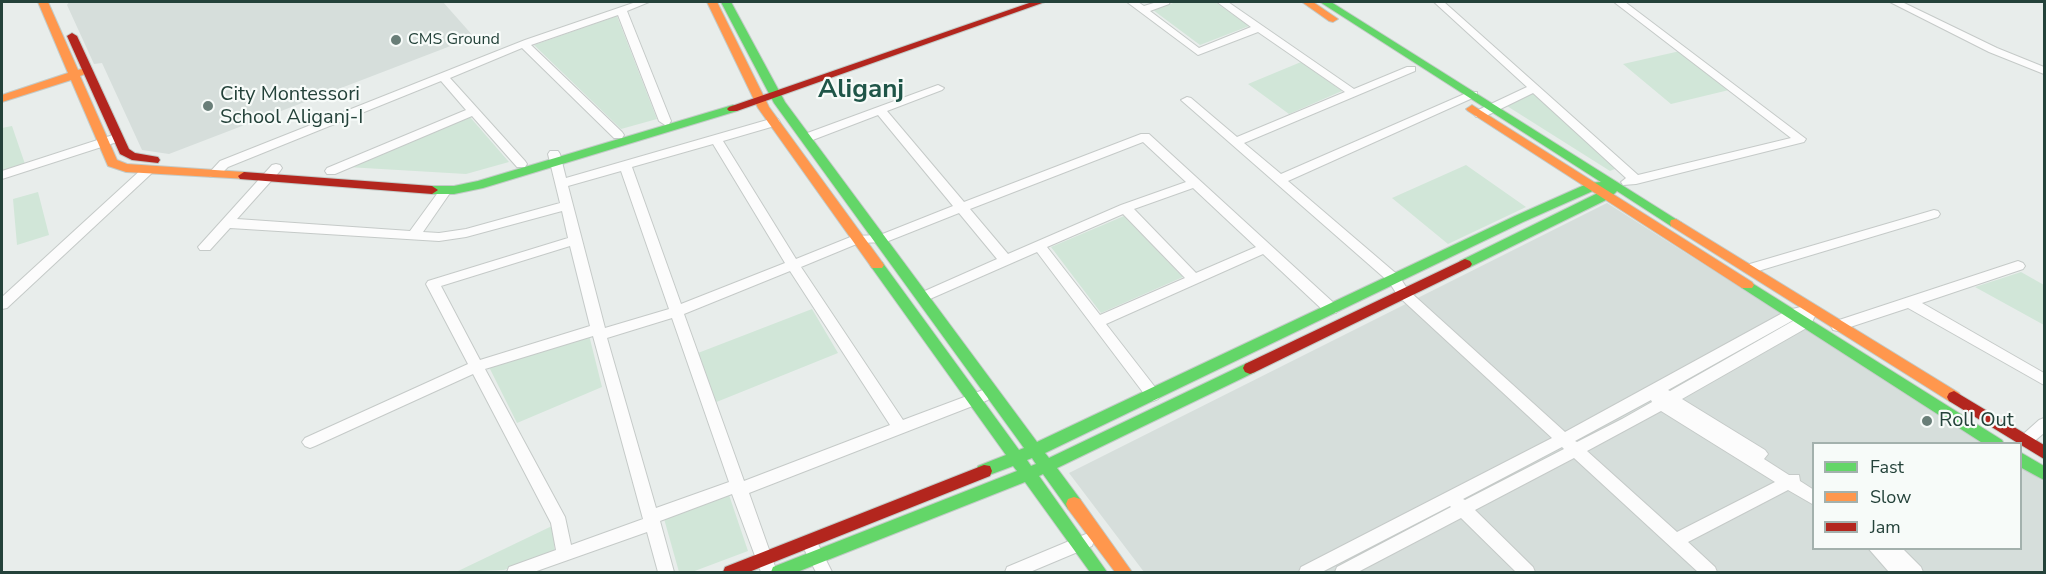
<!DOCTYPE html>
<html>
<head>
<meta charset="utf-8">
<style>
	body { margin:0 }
	#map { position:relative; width:2046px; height:574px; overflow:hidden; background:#e8edeb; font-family:"Nunito Sans",sans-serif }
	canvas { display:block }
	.frame { position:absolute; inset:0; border:3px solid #24423a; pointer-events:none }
	.legend { position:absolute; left:1812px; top:442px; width:210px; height:108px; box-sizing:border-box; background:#f7fbf9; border:2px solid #a3b1ad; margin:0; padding:8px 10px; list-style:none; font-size:18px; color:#24423a }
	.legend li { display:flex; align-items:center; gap:12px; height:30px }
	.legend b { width:30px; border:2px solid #a3b1ad }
</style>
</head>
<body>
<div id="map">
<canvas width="2046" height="574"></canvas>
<div class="frame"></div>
<ul class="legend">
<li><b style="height:8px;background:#63d668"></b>Fast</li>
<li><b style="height:8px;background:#ff974d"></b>Slow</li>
<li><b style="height:8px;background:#b3261e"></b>Jam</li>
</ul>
</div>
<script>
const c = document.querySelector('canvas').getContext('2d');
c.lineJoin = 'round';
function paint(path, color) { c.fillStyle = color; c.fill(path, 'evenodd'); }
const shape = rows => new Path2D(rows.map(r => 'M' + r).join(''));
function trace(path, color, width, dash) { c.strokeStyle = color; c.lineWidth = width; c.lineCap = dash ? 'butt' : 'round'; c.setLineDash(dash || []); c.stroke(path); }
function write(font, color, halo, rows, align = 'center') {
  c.font = font + ' "Nunito Sans",sans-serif'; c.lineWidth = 4.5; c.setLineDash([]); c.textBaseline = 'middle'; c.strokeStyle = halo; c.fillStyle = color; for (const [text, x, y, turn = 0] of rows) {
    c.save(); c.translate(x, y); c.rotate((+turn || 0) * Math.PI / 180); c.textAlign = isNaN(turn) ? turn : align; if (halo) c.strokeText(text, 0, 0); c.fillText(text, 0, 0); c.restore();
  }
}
paint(shape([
	[69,2,443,2,474,37,169,154,142,150,102,63,94,64,67,5],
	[1607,203,1985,443,1814,444,1814,548,2020,548,2021,466,2044,482,2044,572,1144,572,1069,473]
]), '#d6dedb');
paint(shape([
	[1176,2,1215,2,1249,26,1200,45,1153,10],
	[617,16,657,119,621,129,534,45],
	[1680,51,1729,90,1671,104,1623,64],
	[1301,62,1342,91,1289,114,1248,84],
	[1532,92,1617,168,1610,171,1507,106],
	[470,117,509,162,466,174,347,167],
	[12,126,25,164,2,171,2,128],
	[1466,165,1526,207,1448,244,1392,198],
	[38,192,49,235,17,245,13,199],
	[1124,216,1183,277,1101,313,1051,247],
	[2021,272,2044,285,2044,325,1975,287],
	[812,309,838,353,714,403,698,353],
	[589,335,602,387,517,423,489,367],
	[728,492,748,551,692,572,679,572,663,515],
	[552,526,555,552,504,570,456,572]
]), '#d1e6d8');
const street = shape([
	[636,2,649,2,627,11,671,121,669,124,665,125,659,121,618,15,531,45,622,132,624,135,622,138,614,138,522,48,450,78,525,161,527,164,525,167,517,167,472,116,335,174,327,174,325,171,327,168,466,110,441,81,228,167,218,177,210,177,208,174,220,161,525,40,636,2],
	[1127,2,1138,2,1144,6,1157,2,1170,2,1169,4,1150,11,1199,48,1251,27,1217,2,1228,2,1354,89,1407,67,1415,67,1415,71,1244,143,1281,174,1469,92,1477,92,1477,96,1288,181,1399,276,1408,290,1565,432,1788,310,1801,307,1814,310,1816,314,1810,326,1682,399,1765,450,1768,454,1764,459,1789,475,1799,475,1800,481,1814,490,1814,505,1788,490,1688,542,1715,567,1717,572,1698,572,1574,458,1475,510,1533,567,1535,572,1516,572,1461,518,1358,572,1335,572,1337,567,1451,507,1450,506,1322,572,1299,572,1301,567,1552,438,1398,296,1389,282,1181,100,1187,97,1191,98,1237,137,1345,92,1258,32,1198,55,1127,2],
	[1800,317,1670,391,1668,390,1797,318,1800,317],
	[1651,400,1652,402,1622,419,1577,442,1575,441,1651,400],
	[1661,411,1775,482,1677,532,1587,451,1661,411],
	[1562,447,1564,449,1465,500,1463,499,1562,447],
	[1434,2,1444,2,1638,175,1791,138,1614,2,1625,2,1806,139,1804,142,1636,184,1623,185,1621,182,1626,178,1533,93,1484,117,1476,117,1474,114,1476,111,1527,87,1434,2],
	[1890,2,1902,2,1997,48,2044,67,2044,74,1989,52,1890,2],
	[938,85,944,88,942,90,887,111,964,202,1141,134,1149,134,1336,305,1338,309,1336,313,1326,313,1263,254,1106,324,1158,391,1160,395,1158,399,1153,401,1148,399,1037,252,923,302,916,297,918,294,997,259,959,213,886,242,859,243,801,267,903,420,983,390,988,392,990,396,988,400,749,493,777,572,761,572,732,494,660,521,674,572,658,572,647,532,534,572,507,572,509,567,556,550,551,523,473,374,315,446,310,448,305,446,302,442,305,438,468,364,426,284,428,281,568,238,562,211,466,237,439,241,230,228,210,250,200,250,198,247,272,165,276,164,280,165,282,168,280,171,237,219,410,231,442,187,446,186,452,190,423,232,439,233,466,229,560,203,548,154,550,151,558,151,560,154,566,178,774,118,778,119,780,122,778,125,723,141,796,259,853,236,880,235,953,206,878,115,810,141,802,141,800,138,802,135,938,85],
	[1143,142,1186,182,1121,205,1008,254,970,209,1143,142],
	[713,144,785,263,681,304,632,167,713,144],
	[621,171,669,309,605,328,568,186,621,171],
	[1193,188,1256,247,1196,273,1134,209,1193,188],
	[1123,214,1185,278,1100,315,1047,247,1123,214],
	[570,246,590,326,480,360,441,286,570,246],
	[790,271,890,425,744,481,684,314,790,271],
	[672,318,729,482,656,508,607,338,672,318],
	[593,336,643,519,571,545,565,517,485,369,593,336],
	[113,135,117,136,119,139,117,142,2,179,2,171,113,135],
	[148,166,154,170,152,173,7,308,2,309,2,297,144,167,148,166],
	[1934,210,1938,211,1940,214,1938,217,1748,274,1741,269,1743,266,1934,210],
	[2018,261,2023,263,2025,266,2023,269,1922,303,2044,373,2044,385,1908,308,1838,331,1833,330,1831,326,1833,322,2018,261],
	[2044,418,2044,433,2030,445,2020,446,2017,441,2020,437,2039,420,2044,418],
	[1086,534,1092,536,1094,541,1092,546,1030,572,1005,572,1007,567,1086,534],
	[812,542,818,544,832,572,816,572,804,549,806,544,812,542],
	[1868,548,1902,548,1921,567,1923,572,1889,572,1868,548]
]);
const fast = shape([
	[721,2,731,2,785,102,1037,442,1515,216,1589,183,1601,182,1320,2,1331,2,1682,223,1681,226,1671,226,1617,191,1610,198,1470,267,1460,267,1458,264,1460,261,1604,190,1595,190,1523,222,1045,453,1049,458,1245,364,1250,362,1255,364,1257,368,1255,372,1057,468,1080,499,1082,504,1080,509,1074,511,1068,509,1043,474,1039,476,1107,572,1090,572,1025,482,797,572,771,572,773,567,1017,471,1013,466,984,477,978,476,976,471,978,466,1006,455,872,268,870,265,872,262,882,262,1019,450,1024,448,774,103,721,2],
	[1032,458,1036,464,1031,466,1027,460,1032,458],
	[733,105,737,107,737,111,483,188,454,194,432,194,426,190,432,186,454,186,478,181,733,105],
	[1747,280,2002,440,2004,444,1984,444,1742,288,1740,285,1747,280],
	[2020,452,2044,466,2044,480,2020,467,2020,452]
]);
const slow = shape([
	[38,2,48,2,78,70,86,68,92,71,80,76,117,160,127,164,244,172,250,176,248,179,126,172,108,166,71,80,2,102,2,95,68,73,38,2],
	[707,2,717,2,769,107,882,262,884,265,882,268,872,268,758,108,707,2],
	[1302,2,1313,2,1338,19,1333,22,1329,21,1302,2],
	[1472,105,1752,282,1754,285,1752,288,1742,288,1468,111,1466,109,1472,105],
	[1676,219,1959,393,1961,397,1959,401,1954,403,1949,401,1671,226,1670,223,1671,220,1676,219],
	[1074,497,1080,499,1132,572,1115,572,1068,509,1066,504,1068,499,1074,497]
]);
const jam = shape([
	[1032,2,1045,2,737,111,729,111,727,109,729,107,1032,2],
	[72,33,77,36,129,149,135,153,158,157,160,160,158,163,132,160,120,154,67,36,72,33],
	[244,172,432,186,438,190,432,194,240,179,238,176,244,172],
	[1465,259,1470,261,1472,264,1470,267,1255,372,1250,374,1245,372,1243,368,1245,364,1465,259],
	[1954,391,2044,445,2044,459,1949,401,1947,397,1949,393,1954,391],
	[984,465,990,466,992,471,990,476,749,572,723,572,725,567,984,465]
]);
trace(street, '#c5cac8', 2);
trace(fast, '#c3cbc8', 2);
trace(slow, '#c3cbc8', 2);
trace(jam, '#c3cbc8', 2);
paint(street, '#fcfcfc');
paint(fast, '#63d668');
paint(slow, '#ff974d');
paint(jam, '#b3261e');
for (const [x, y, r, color] of [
	[396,40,6,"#697e78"],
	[208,106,6,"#697e78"],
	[1927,421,6,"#697e78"]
]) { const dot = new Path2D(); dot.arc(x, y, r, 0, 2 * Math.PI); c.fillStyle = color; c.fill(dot); trace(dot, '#f7fbf9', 2); }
write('16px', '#24423a', '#f7fbf9', [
	["CMS Ground",408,40]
], 'left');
write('20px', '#24423a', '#f7fbf9', [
	["City Montessori",220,95],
	["School Aliganj-I",220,118],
	["Roll Out",1939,421]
], 'left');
write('bold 26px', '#1f5548', '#f7fbf9', [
	["Aliganj",861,91]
]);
</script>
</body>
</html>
